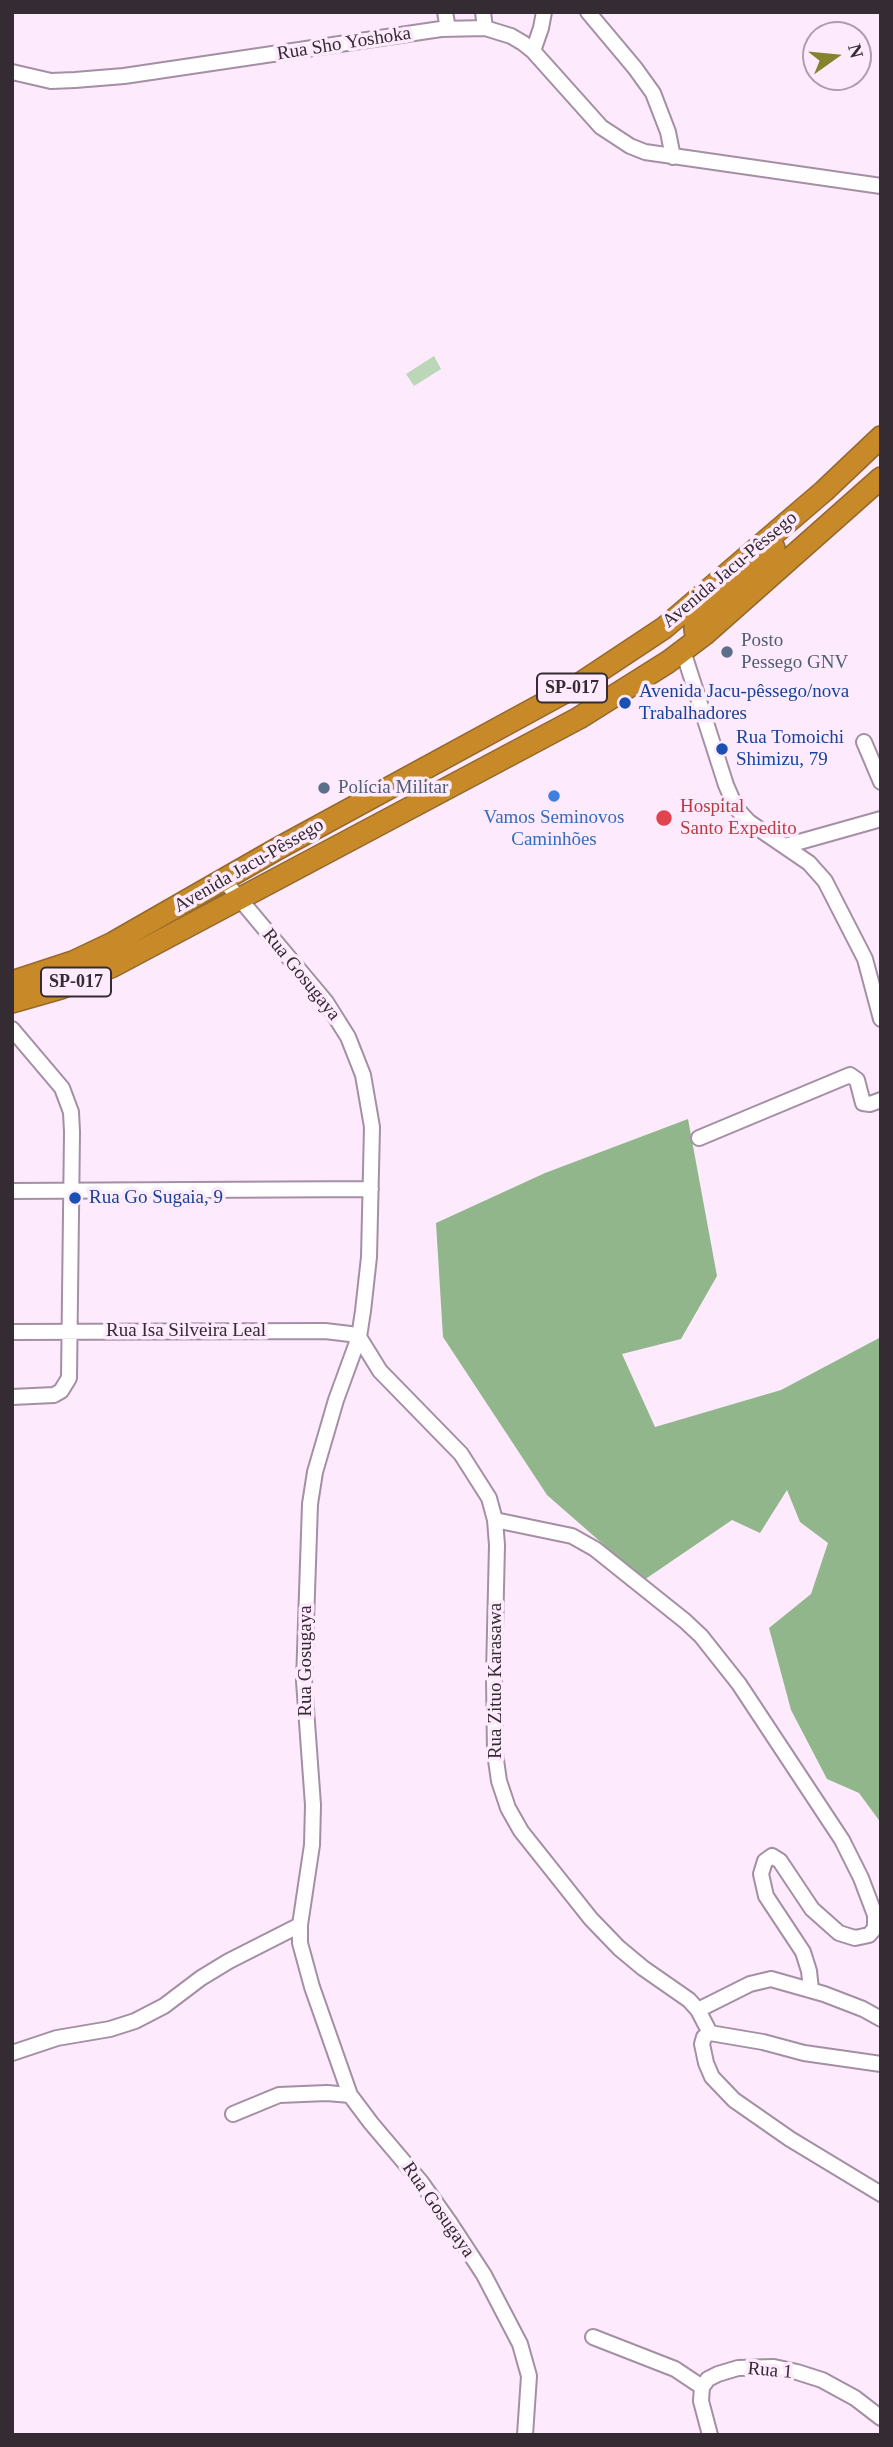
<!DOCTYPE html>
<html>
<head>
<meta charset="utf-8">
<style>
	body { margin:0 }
	#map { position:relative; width:893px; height:2447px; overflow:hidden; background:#fdeafc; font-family:Georgia,serif }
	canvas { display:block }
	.frame { position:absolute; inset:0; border:14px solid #342b33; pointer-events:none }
	.north { position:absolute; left:802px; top:21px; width:70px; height:70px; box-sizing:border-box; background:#fdeafc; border:2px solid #ad9eac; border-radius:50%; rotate:75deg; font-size:19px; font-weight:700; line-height:28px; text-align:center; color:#342b33 }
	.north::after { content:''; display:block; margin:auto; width:24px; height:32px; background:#84842e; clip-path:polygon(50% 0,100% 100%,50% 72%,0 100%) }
</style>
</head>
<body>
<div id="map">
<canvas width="893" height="2447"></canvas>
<div class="frame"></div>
<div class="north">N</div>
</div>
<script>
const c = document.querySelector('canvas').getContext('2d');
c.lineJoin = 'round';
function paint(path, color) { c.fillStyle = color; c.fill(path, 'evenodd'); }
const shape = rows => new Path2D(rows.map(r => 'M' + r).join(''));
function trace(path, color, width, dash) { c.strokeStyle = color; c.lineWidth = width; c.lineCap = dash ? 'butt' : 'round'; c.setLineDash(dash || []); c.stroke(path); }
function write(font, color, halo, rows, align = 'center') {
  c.font = font + ' Georgia,serif'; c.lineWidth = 7; c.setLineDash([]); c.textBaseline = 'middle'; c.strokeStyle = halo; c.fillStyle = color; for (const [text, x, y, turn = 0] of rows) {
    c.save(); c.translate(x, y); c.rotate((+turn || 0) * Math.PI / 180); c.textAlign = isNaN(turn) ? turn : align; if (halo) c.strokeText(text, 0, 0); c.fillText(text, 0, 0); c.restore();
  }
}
paint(shape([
	[434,356,441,369,414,386,406,374]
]), '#bcd6b8');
paint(shape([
	[688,1119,717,1276,681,1339,622,1354,655,1427,781,1390,881,1337,881,1823,859,1793,827,1779,791,1710,769,1628,811,1594,828,1543,800,1522,787,1490,760,1533,732,1520,644,1580,547,1495,443,1337,436,1223,545,1173]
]), '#91b68b');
const minor = shape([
	[445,12,448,29],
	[483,12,485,28],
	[588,12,635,68,653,93,668,132,673,157],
	[533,51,541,28,544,12],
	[12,72,51,81,75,80,124,76,441,29,485,28,511,36,523,43,533,51,601,127,630,146,645,152,881,186],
	[683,651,726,785,736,808,749,822,809,863,825,881,865,959,881,1019],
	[864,742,881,782],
	[785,846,881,819],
	[223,879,326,1002,348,1037,363,1075,372,1127,369,1257,363,1311,359,1337,336,1400,315,1472,310,1504,304,1681,313,1805,312,1845,300,1925,300,1943,312,1987,350,2095,371,2123,421,2182,450,2223,484,2275,520,2344,529,2376,525,2435],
	[12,1029,62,1088,71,1112,72,1132,69,1378,61,1391,54,1395,12,1397],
	[699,1138,850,1075,857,1080,863,1103,870,1104,881,1100],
	[12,1191,371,1189],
	[12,1332,325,1331,350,1334,359,1337,380,1371,461,1454,489,1498,495,1520,497,1545,494,1675,495,1753,499,1781,508,1808,521,1831,591,1919,619,1948,643,1968,689,2000,698,2010,710,2033],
	[495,1520,572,1536,595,1549,685,1621,701,1636,739,1684,842,1840,861,1878,875,1915,875,1928,869,1935,855,1938,839,1933,812,1909,780,1861,772,1856,765,1861,761,1874,766,1896,803,1952,809,1971,811,1990],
	[698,2010,750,1984,771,1979,824,1994,863,2009,881,2019],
	[12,2053,57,2038,110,2029,135,2021,164,2006,201,1978,229,1961,300,1925],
	[881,2064,804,2053,763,2042,710,2033,704,2037,702,2044,706,2063,712,2077,734,2100,790,2139,881,2194],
	[233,2114,279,2095,327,2093,350,2095],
	[593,2337,675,2369,702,2387],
	[710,2435,701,2401,702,2387,708,2379,718,2374,738,2368,774,2367,797,2372,822,2380,855,2398,881,2418]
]);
const highway = shape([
	[705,634,695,630,695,623,763,565,774,548],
	[12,982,73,962,113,943,277,849,578,685,664,628,824,491,881,437],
	[12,1002,61,988,113,966,579,718,668,662,705,634,881,478]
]);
trace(minor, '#a48fa4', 18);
trace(highway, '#94692c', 24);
trace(minor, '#fff', 14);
trace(highway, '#c88a28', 21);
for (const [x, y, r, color] of [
	[727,652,7,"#5c6f8a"],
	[625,703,7,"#1a4fb4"],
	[722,749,7,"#1a4fb4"],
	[324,788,7,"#5c6f8a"],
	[554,796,7,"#3f7fe0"],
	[664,818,9,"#e0444e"],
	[75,1198,7,"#1a4fb4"]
]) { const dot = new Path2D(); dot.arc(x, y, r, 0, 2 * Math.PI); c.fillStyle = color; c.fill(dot); trace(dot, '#fdeafc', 2.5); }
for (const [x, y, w] of [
	[572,688,70],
	[76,982,70]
]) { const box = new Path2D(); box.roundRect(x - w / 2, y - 14.5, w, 29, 5); c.fillStyle = '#fdeafc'; c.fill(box); trace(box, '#342b33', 2); }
write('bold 18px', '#342b33', null, [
	["SP-017",572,688],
	["SP-017",76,982]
]);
write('19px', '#342b33', '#fdeafc', [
	["Rua Sho Yoshoka",344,44,-9],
	["Avenida Jacu-Pêssego",730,570,-40],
	["Avenida Jacu-Pêssego",249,866,-30],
	["Rua Gosugaya",301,975,51],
	["Rua Isa Silveira Leal",186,1331],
	["Rua Gosugaya",306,1661,-90],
	["Rua Zituo Karasawa",496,1681,-90],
	["Rua Gosugaya",438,2210,55],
	["Rua 1",770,2371,5]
]);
write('19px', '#4e5e75', '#fdeafc', [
	["Posto",741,641],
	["Pessego GNV",741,663],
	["Polícia Militar",338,788]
], 'left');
write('19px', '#164399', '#fdeafc', [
	["Avenida Jacu-pêssego/nova",639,692],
	["Trabalhadores",639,714],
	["Rua Tomoichi",736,738],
	["Shimizu, 79",736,760],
	["Rua Go Sugaia, 9",89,1198]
], 'left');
write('19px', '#be3a42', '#fdeafc', [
	["Hospital",680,807],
	["Santo Expedito",680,829]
], 'left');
write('19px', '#366cbe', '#fdeafc', [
	["Vamos Seminovos",554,818],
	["Caminhões",554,840]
]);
</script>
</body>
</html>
